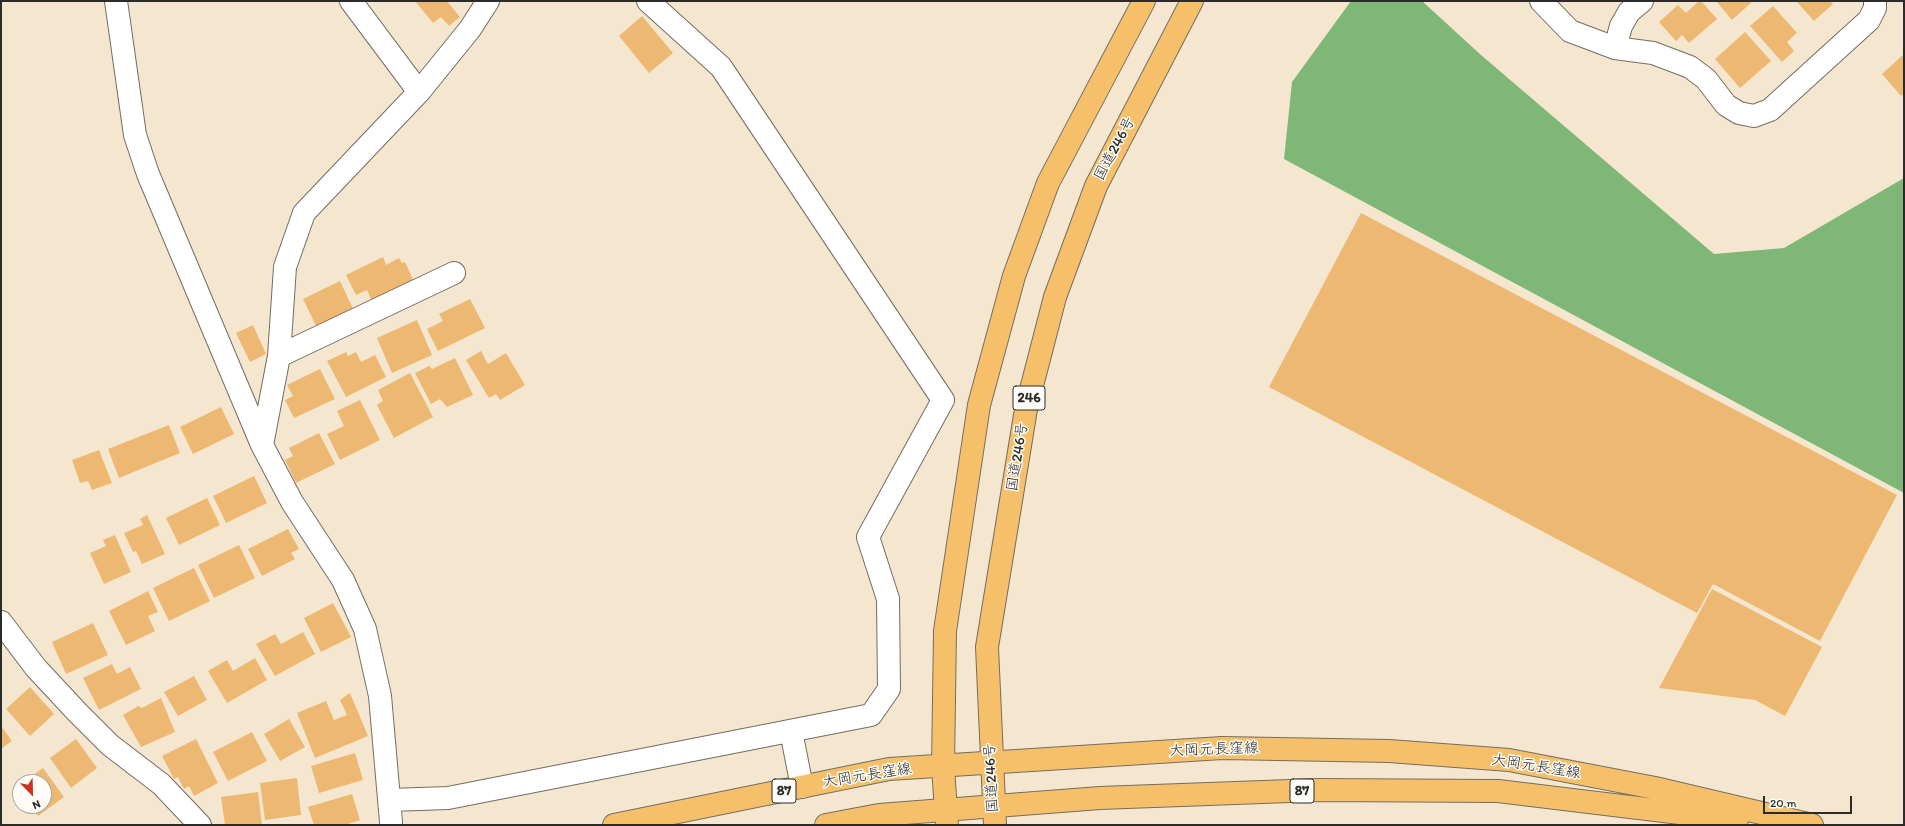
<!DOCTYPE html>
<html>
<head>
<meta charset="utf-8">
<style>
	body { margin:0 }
	#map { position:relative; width:1905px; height:826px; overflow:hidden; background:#f5e7cf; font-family:Itim,sans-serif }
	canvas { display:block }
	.frame { position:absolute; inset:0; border:2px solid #2b2b2b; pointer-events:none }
	.north { position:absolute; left:12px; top:774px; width:40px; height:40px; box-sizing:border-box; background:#fdfcf7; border:1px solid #a9a8a5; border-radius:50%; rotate:157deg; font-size:11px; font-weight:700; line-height:16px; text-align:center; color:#2b2b2b }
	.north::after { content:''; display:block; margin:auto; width:14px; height:18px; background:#c8321e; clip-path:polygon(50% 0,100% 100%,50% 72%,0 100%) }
	.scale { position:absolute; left:1763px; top:796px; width:89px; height:18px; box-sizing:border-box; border:2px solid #2b2b2b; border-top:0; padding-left:5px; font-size:12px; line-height:14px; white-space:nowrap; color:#2b2b2b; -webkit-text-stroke:3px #fdfcf7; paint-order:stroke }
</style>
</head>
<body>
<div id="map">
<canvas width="1905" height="826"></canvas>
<div class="frame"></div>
<div class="north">N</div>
<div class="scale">20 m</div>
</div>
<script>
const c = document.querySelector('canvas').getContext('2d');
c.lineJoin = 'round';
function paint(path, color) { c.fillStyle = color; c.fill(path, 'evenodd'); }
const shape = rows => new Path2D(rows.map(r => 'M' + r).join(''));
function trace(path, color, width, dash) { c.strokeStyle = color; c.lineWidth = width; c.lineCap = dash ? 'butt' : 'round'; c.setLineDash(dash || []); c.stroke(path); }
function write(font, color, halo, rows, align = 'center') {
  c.font = font + ' Itim,"Klee One",sans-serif'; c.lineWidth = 3; c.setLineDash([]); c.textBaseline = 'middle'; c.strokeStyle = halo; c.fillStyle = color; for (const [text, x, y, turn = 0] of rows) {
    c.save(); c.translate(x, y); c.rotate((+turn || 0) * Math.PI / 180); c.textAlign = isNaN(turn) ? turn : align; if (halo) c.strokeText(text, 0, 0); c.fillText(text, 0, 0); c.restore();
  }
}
paint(shape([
	[1351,1,1422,1,1481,55,1714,254,1784,248,1904,178,1904,493,1284,159,1292,82]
]), '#7fb876');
paint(shape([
	[415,1,447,1,460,17,449,26,441,17,433,23],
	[1699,1,1701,1,1717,19,1689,43,1682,35,1676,41,1659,22,1678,5,1686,13],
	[1716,1,1753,1,1732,20],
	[1796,1,1830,1,1833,4,1814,21],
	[1773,6,1797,33,1787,42,1794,51,1782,62,1750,26],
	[642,16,673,53,649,73,619,36],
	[1745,32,1771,61,1740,88,1715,59],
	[1904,54,1904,93,1901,96,1882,74],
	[1361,213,1897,495,1820,641,1713,584,1697,613,1269,387],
	[383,257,386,265,399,258,402,263,405,262,414,282,372,302,367,290,356,295,346,275],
	[340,281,354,311,317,328,303,299],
	[470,299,485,328,438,351,427,329,443,321,439,314],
	[417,320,432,355,392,373,377,338],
	[253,325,266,354,250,362,236,333],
	[481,351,488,364,506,353,525,385,500,400,496,394,489,398,466,360],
	[346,352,348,356,356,352,361,362,375,355,386,377,346,397,327,361],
	[455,358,473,395,447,407,440,399,431,404,415,373,429,366,432,369],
	[320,369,335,399,294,418,285,400,293,396,287,385],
	[410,373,433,417,394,438,377,405,383,401,378,390],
	[360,400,380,440,340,460,327,434,344,426,337,411],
	[221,407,234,434,193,454,180,427],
	[169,425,180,453,119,478,108,449],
	[319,433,335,464,296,483,285,460,293,456,289,448],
	[99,450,112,483,92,490,88,481,80,483,72,460],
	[254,476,267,503,226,523,213,496],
	[207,498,220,525,179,545,166,518],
	[147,515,165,554,142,564,136,551,133,552,124,533,143,525,140,519],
	[288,529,299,549,291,553,295,559,262,576,248,549],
	[115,535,131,572,104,584,90,553,106,546,103,540],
	[239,545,255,578,214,598,198,565],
	[194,568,210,601,169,621,153,588],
	[1712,589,1822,647,1785,716,1755,700,1659,688],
	[148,591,158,612,148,616,155,631,126,645,109,611],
	[333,603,351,637,321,652,304,618],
	[93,623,108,655,66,674,52,642],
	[303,632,315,654,275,676,256,644,275,634,281,644],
	[255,658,267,680,227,703,208,671,227,660,233,671],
	[112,664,117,674,130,667,141,689,99,710,83,678],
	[194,676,207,700,178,716,164,692],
	[30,687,54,714,30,736,6,709],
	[350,693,368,736,315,758,297,713,326,701,334,720,347,715,340,700],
	[161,698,175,732,141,747,123,715,138,706,142,708],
	[289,719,305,747,280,761,264,734],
	[1,726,12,741,1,749],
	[252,732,267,761,228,781,213,752],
	[76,739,97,768,71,788,50,758],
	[196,739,218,783,194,796,189,786,184,789,178,777,174,779,162,756],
	[355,753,363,780,319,793,311,766],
	[43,768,64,797,38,816,30,806,44,806,44,782,23,782],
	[297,778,301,815,265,820,260,783],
	[20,784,20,792,16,787],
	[258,792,262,825,225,825,221,797],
	[352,794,360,820,345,825,314,825,308,807]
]), '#edb872');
const street = shape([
	[116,1,135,135,148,174,262,445,292,502,343,580,365,629,380,696,391,822],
	[351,1,419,92],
	[1541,1,1570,31,1615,48,1653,53,1690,67,1706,79,1726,105,1739,113,1754,116,1770,110,1869,20,1875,8,1875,1],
	[1615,48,1621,26,1629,12,1642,1],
	[279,356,454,273],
	[262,445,279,356,285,267,304,213,419,92,470,29,488,1],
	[1,622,36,668,77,712,110,745,161,784,200,825],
	[791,731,802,787],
	[390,800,448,798,871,715,889,689,888,599,868,537,943,400,721,67,648,1]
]);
const primary = shape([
	[614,825,889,769,1222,748,1389,751,1509,760,1655,788,1812,825],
	[826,825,879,815,1100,798,1317,790,1498,791,1737,820]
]);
const highway = shape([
	[947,825,943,767,945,631,979,405,1014,276,1048,183,1144,1],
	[995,825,987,647,1026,409,1055,297,1096,186,1192,1]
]);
trace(street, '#726d64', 24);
trace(primary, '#726d64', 24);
trace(highway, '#726d64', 24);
trace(street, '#fff', 22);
trace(primary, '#f6c06b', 22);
trace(highway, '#f6c06b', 22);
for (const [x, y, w] of [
	[1029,398,32],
	[784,791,24],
	[1302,791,24]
]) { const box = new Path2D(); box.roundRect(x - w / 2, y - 12, w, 24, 3); c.fillStyle = '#fdfcf7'; c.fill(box); trace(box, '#2b2b2b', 1); }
write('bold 14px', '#2b2b2b', null, [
	["246",1029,398],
	["87",784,791],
	["87",1302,791]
]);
write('15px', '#2b2b2b', '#fdfcf7', [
	["国道246号",1115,149,-62],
	["国道246号",1018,457,-81],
	["大岡元長窪線",1214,750,-2],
	["大岡元長窪線",1536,767,9],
	["大岡元長窪線",867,776,-9],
	["国道246号",992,778,-93]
]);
</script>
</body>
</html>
